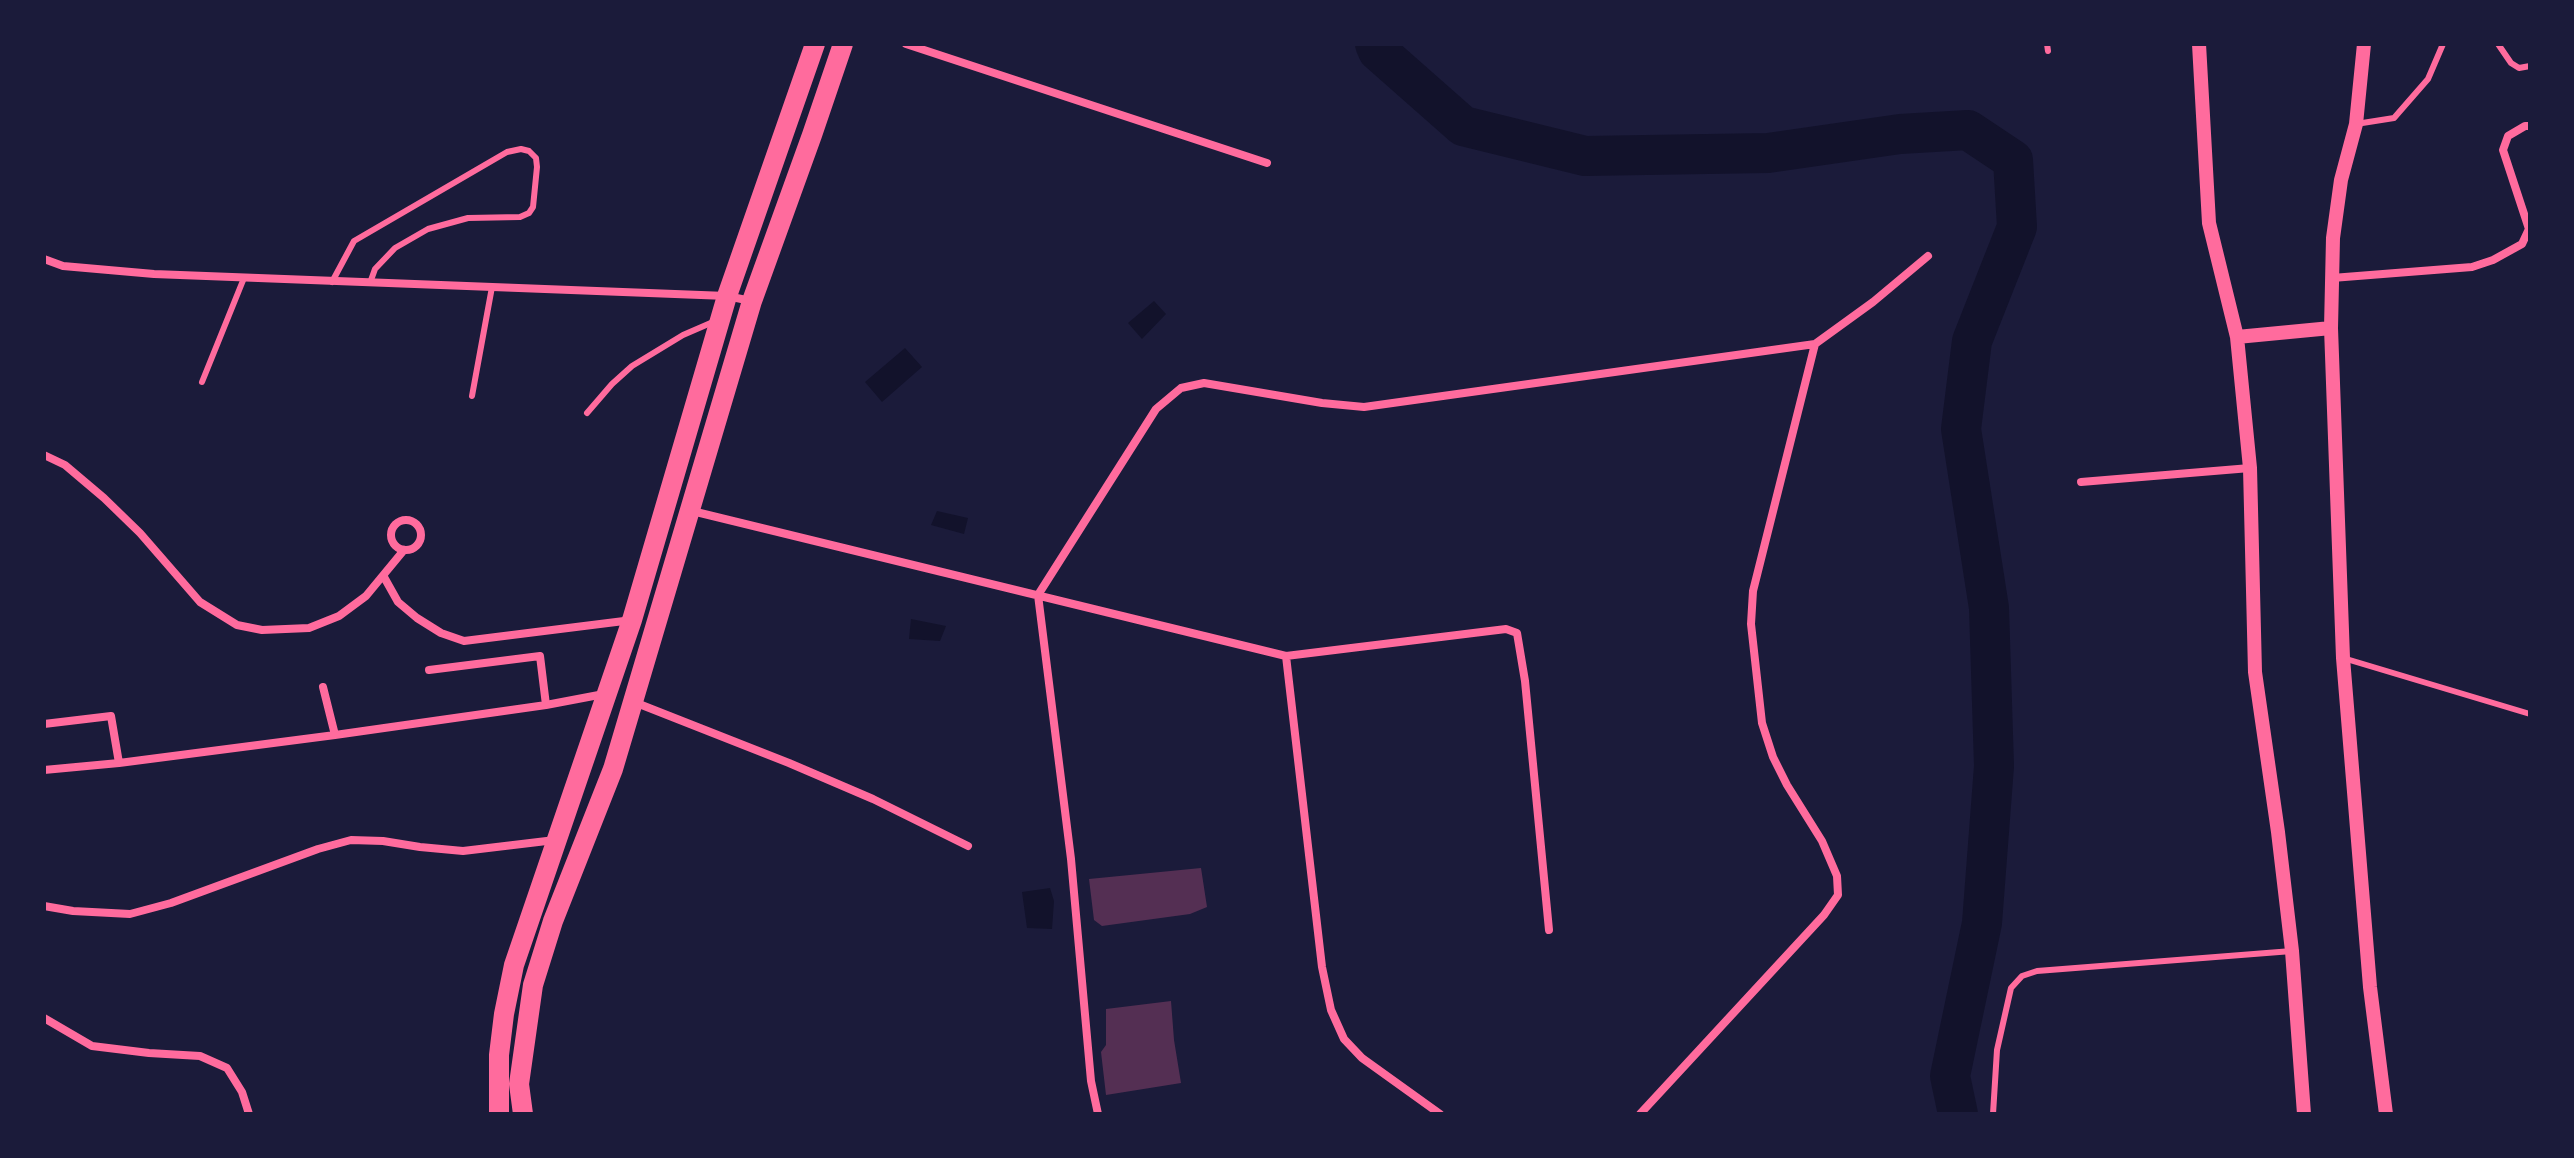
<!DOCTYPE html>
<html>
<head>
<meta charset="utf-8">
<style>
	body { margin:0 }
	#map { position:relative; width:2574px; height:1158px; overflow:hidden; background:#1b1b3a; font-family:"Alegreya Sans",sans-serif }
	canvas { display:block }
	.frame { position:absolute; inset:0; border:46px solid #1b1b3a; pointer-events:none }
</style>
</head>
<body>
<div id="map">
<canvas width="2574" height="1158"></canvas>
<div class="frame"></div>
</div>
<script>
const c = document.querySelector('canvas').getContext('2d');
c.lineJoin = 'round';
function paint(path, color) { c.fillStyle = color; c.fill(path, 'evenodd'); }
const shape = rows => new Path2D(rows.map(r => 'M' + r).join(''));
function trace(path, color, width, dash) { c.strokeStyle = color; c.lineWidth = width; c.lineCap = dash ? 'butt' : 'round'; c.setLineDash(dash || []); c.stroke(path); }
paint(shape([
	[1154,301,1166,314,1142,339,1128,323],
	[905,348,922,367,882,402,865,382],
	[937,511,968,518,964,534,931,525],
	[911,619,946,626,940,641,909,639],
	[1050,888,1054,901,1052,929,1027,928,1022,892]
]), '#12122b');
trace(shape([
	[1375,44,1378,51,1463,126,1585,156,1768,153,1900,134,1968,130,2013,160,2017,227,1972,341,1961,429,1989,608,1994,766,1982,923,1950,1076,1958,1114]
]), '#12122b', 40);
paint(shape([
	[1201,868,1207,907,1190,914,1102,926,1094,920,1089,879],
	[1171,1001,1174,1040,1181,1083,1106,1095,1101,1052,1106,1045,1106,1009]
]), '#542f53');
trace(shape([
	[2047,44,2048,51],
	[2498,44,2511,63,2519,68,2530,66],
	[2356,124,2394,118,2428,79,2443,44],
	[332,282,354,241,507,152,521,149,529,151,536,158,537,167,533,207,529,213,520,217,468,218,428,229,395,248,375,269,370,283],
	[202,382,244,278],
	[472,396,492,287],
	[587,413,612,384,632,366,683,335,713,322],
	[2343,658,2530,714],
	[1993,1114,1997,1050,2011,988,2022,976,2037,971,2292,951]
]), '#ff6b9d', 6);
trace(shape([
	[906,44,1267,163],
	[44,259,63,266,154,274,727,296,751,301],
	[2332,278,2472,267,2493,260,2522,244,2529,229,2503,150,2508,136,2525,126,2530,126],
	[44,455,65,465,104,498,140,533,200,602,237,625,262,630,309,628,339,616,366,596,404,550],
	[2081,482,2250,468],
	[692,511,1286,656,1506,629,1517,633,1525,681,1549,930],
	'391 535a15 15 0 1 1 30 0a15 15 0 1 1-30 0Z',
	[384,577,398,602,417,618,441,633,464,641,632,620],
	[1286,656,1322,967,1331,1010,1344,1039,1362,1058,1440,1114],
	[429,670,540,656,546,705],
	[323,687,335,735],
	[634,702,789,763,873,799,968,846],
	[44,724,111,716,119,763],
	[44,770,119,763,335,735,546,705,604,694],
	[44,906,73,911,130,914,171,903,318,849,351,840,383,841,420,847,463,851,555,840],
	[44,1018,92,1046,149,1053,200,1056,227,1068,242,1092,249,1114],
	[1098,1114,1091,1081,1071,859,1038,595,1156,409,1181,388,1204,383,1322,403,1364,407,1815,344,1873,302,1928,256],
	[1640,1114,1824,915,1838,895,1837,876,1822,841,1787,785,1773,757,1762,723,1751,624,1753,591,1815,344]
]), '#ff6b9d', 8);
trace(shape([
	[2199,44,2209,223,2237,337,2250,468,2255,672,2278,832,2292,951,2304,1114],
	[2331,328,2343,658,2370,987,2386,1114],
	[2237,337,2331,328,2333,238,2341,180,2356,124,2364,44]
]), '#ff6b9d', 14);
trace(shape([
	[499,1114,499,1055,504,1014,514,965,632,620,727,296,815,44],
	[523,1114,519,1084,533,985,553,921,613,769,752,301,812,135,843,44]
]), '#ff6b9d', 20);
</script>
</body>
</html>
